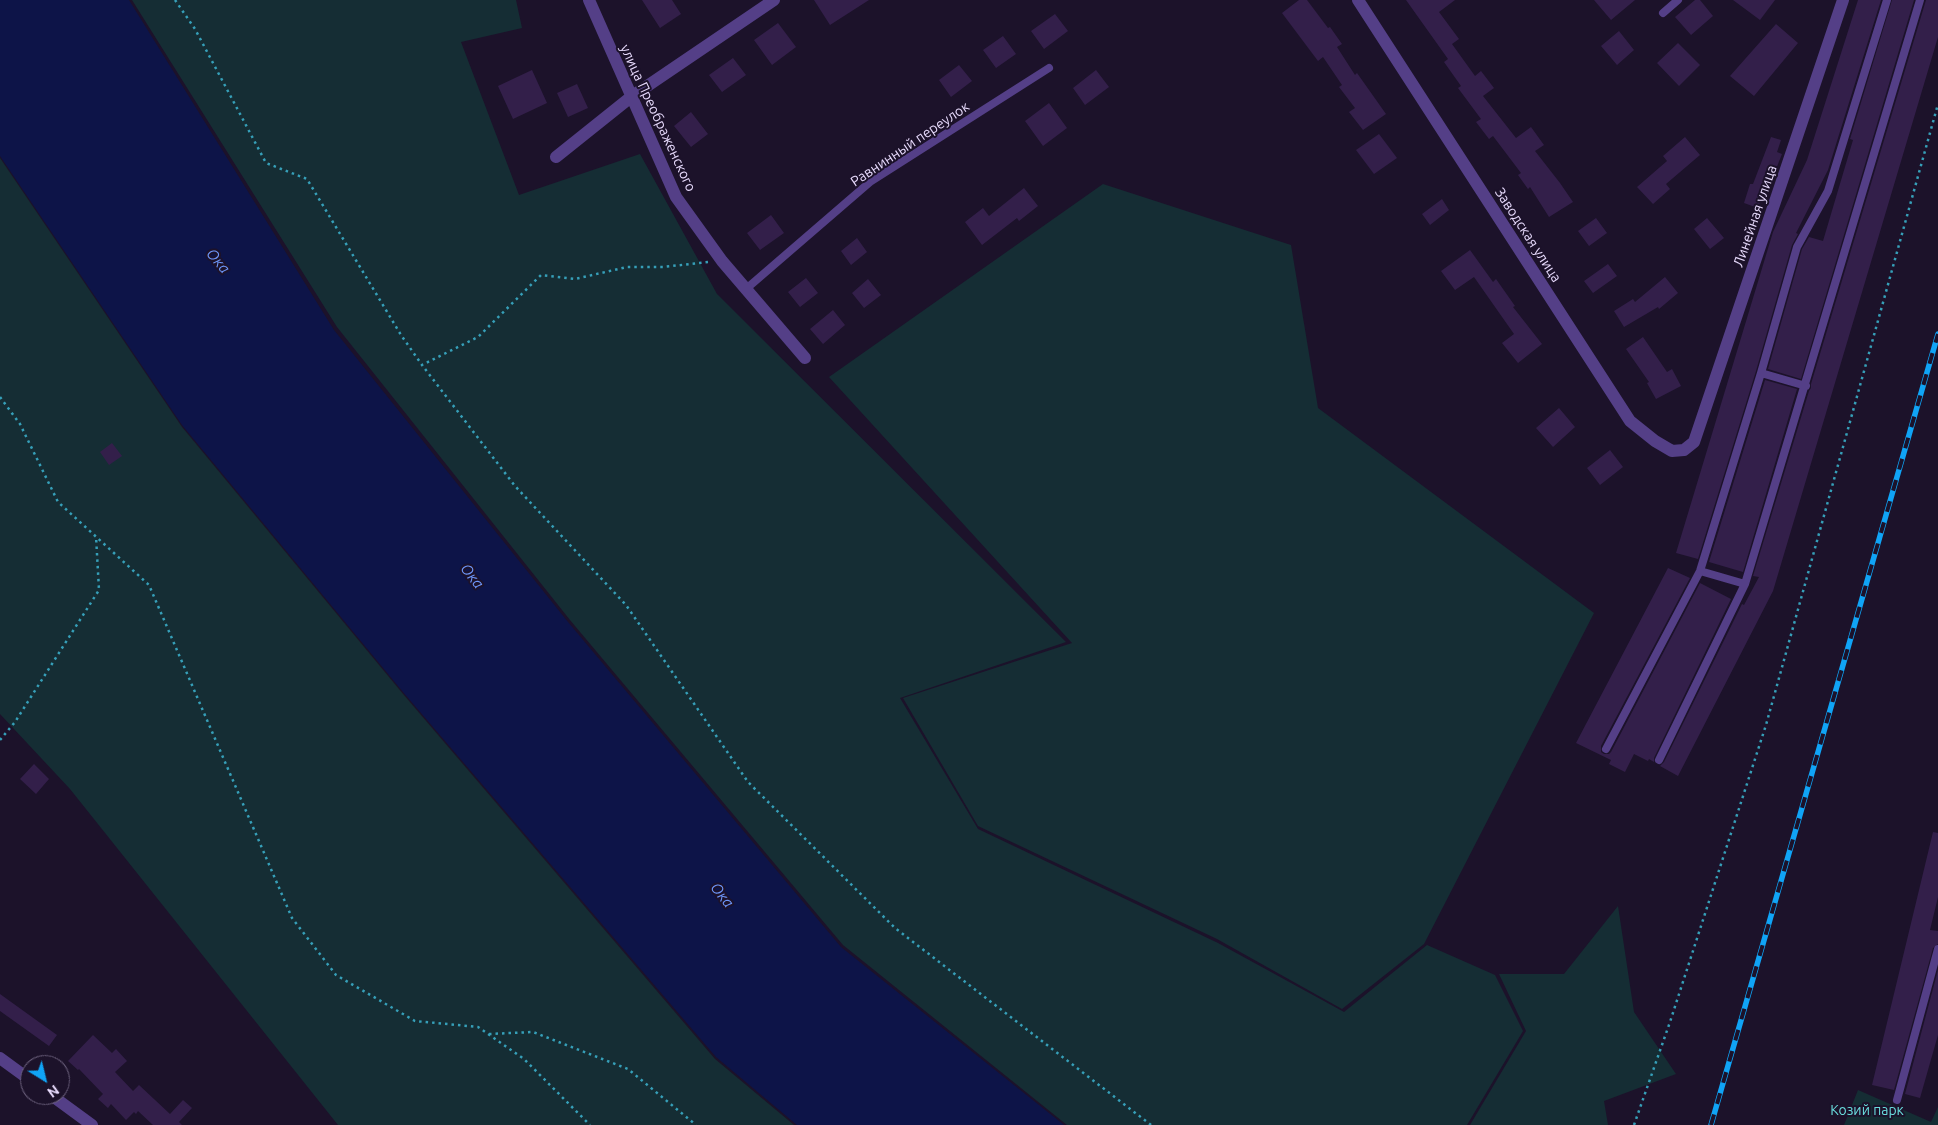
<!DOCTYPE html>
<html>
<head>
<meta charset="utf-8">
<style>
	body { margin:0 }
	#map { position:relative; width:1938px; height:1125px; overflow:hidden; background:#1c122a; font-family:Ubuntu,sans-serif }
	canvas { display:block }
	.north { position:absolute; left:20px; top:1055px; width:50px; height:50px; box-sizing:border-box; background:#1c122a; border:1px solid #6e637f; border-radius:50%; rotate:144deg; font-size:14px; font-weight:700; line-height:20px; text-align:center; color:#e9dcfe }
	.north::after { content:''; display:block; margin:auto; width:18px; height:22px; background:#10a4f6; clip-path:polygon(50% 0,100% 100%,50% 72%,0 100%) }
</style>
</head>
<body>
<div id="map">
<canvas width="1938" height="1125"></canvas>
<div class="north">N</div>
</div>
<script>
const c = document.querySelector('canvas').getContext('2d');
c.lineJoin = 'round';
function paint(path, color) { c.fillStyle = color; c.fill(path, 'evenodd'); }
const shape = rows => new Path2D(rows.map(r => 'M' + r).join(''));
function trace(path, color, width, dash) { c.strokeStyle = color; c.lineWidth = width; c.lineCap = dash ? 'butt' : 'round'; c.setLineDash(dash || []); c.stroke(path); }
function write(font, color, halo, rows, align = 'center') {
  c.font = font + ' Ubuntu,sans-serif'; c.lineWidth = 4; c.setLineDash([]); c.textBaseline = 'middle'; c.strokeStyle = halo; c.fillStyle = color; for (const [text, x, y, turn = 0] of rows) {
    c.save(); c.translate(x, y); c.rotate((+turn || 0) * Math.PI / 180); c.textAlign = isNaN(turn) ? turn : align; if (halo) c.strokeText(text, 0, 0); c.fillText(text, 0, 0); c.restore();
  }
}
paint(shape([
	[132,0,516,0,522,28,461,42,519,195,640,154,717,294,1066,642,900,698,978,829,1218,943,1344,1012,1427,945,1495,975,1523,1031,1467,1125,1067,1125,843,945,570,620,337,327],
	[0,158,182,427,403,694,715,1059,794,1125,338,1125,70,789,0,714],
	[1103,184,1291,245,1318,408,1594,613,1424,944,1342,1009,1217,939,978,826,903,698,1072,643,829,377],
	[1618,906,1634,1012,1676,1074,1604,1101,1608,1125,1470,1125,1526,1031,1499,974,1564,974],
	[1858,1090,1931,1122,1938,1107,1938,1125,1844,1125]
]), '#152d34');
paint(shape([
	[0,0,129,0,334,330,568,622,841,947,1064,1125,797,1125,716,1057,403,692,182,425,0,156]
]), '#0d1448');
paint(shape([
	[642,0,672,0,681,14,660,28],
	[814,0,869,0,830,25],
	[1299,0,1307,0,1328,28,1330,27,1342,44,1337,47,1355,75,1357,73,1386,114,1363,130,1349,112,1355,108,1339,87,1342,85,1323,57,1318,61,1282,13],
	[1406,0,1455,0,1439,12,1459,39,1452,44,1475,76,1481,71,1494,88,1483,96,1516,138,1531,127,1544,145,1535,151,1560,183,1573,202,1549,217,1530,187,1528,189,1518,175,1521,173,1493,136,1489,139,1476,122,1481,119,1458,88,1461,86,1444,62,1448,59],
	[1594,0,1635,0,1611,20],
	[1695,0,1700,0,1713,16,1691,35,1675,17],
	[1733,0,1775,0,1760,20],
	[1858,0,1881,0,1828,170,1796,233,1798,234,1792,245,1756,371,1698,559,1676,553,1773,232,1807,160],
	[1892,0,1914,0,1801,379,1768,369,1802,249,1809,237,1823,241,1853,140,1850,139],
	[1926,0,1938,0,1938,37,1773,591,1678,776,1660,766,1664,762,1742,604,1744,605,1759,577,1753,576,1809,391,1811,388,1811,384],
	[1055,14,1068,31,1044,49,1031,31],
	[778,23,796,47,772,65,754,40],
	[1776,24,1798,43,1754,96,1730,76],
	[1619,31,1634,50,1617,65,1601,46],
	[1003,36,1016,54,996,68,983,50],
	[1678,43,1700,65,1679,86,1657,63],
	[733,58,746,75,722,92,709,75],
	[959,65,972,81,951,97,939,80],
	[532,70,547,103,513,119,498,86],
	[1096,70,1109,87,1085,105,1073,88],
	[577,84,588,108,568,117,557,93],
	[1049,103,1067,128,1043,146,1025,121],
	[691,112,708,134,691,147,674,126],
	[1379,134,1397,158,1374,174,1356,150],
	[1685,137,1700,155,1666,184,1670,189,1653,204,1637,187,1667,161,1663,156],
	[1771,137,1781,140,1777,152,1782,154,1774,174,1770,172,1758,208,1744,203,1750,184,1753,184],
	[1024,188,1038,206,1019,221,1017,218,982,245,965,222,983,208,989,216],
	[1442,199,1449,210,1430,225,1422,214],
	[771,215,784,233,760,250,747,233],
	[1596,218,1607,233,1589,246,1578,231],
	[1707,218,1724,238,1710,249,1694,229],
	[857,238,867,252,851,265,841,251],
	[1470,250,1493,282,1496,279,1515,306,1513,307,1542,344,1518,363,1502,343,1514,334,1474,277,1455,290,1441,271],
	[1608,264,1617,276,1593,293,1584,281],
	[1665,277,1678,293,1659,309,1658,307,1624,327,1614,311,1633,299,1635,302],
	[806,278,818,293,800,307,788,292],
	[868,279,881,295,864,308,852,293],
	[833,310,845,325,823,344,810,329],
	[1643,337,1667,372,1672,369,1681,386,1656,399,1647,383,1649,382,1626,349],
	[1765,380,1797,389,1743,572,1709,562],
	[1559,408,1575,427,1553,447,1536,428],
	[112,443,122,456,109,465,100,452],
	[1610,450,1623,467,1600,485,1587,468],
	[1668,568,1690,578,1601,746,1601,752,1604,754,1609,754,1611,752,1700,583,1731,599,1654,758,1654,762,1649,759,1648,761,1634,754,1625,772,1609,764,1611,760,1576,743],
	[34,764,49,779,36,794,20,779],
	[1933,832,1938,833,1938,897,1930,930,1938,931,1938,944,1933,948,1894,1090,1872,1085],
	[1938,970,1938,1035,1920,1098,1905,1094],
	[0,994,57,1035,49,1046,0,1011],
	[93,1035,112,1053,116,1049,127,1061,115,1072,133,1091,139,1085,170,1114,183,1100,192,1108,179,1122,182,1125,153,1125,138,1111,136,1114,134,1112,126,1120,111,1104,108,1108,98,1099,103,1094,79,1069,78,1070,68,1061]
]), '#331f4a');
trace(shape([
	[175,0,195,29,266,163,307,179,401,335,422,365],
	[708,262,663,267,627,267,575,279,541,275,478,337,422,365,515,486,626,605,748,782,895,928,1151,1125],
	[0,397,20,424,58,502,149,585,292,918,336,975,415,1021,478,1027,524,1059,590,1125],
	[0,740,15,722,99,590,96,536],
	[489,1034,533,1032,628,1069,696,1125],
	[1634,1125,1670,1022,1766,725,1938,104]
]), '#369fb8', 2.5, [2.5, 4]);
trace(shape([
	[1663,13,1678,0],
	[746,289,870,182,1049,68],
	[1761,373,1806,386],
	[1700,571,1745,584],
	[1606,749,1700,571,1761,373,1797,247,1828,191,1887,0],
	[1659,760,1745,584,1920,0],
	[1897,1100,1938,949]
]), '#543f87', 8);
trace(shape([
	[589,0,676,197,722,261,805,358],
	[1358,0,1630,421,1655,441,1672,451,1684,450,1694,442,1843,0],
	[556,157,631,97,774,0],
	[0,1058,30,1080],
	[51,1095,92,1125]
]), '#543f87', 12);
const rail = shape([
	[1711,1125,1938,334]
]);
trace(rail, '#10a4f6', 5.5);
trace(rail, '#1c122a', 4, [11]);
write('14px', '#e9dcfe', '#1c122a', [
	["улица Преображенского",658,118,65],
	["Равнинный переулок",910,144,-34],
	["Линейная улица",1755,216,-71],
	["Заводская улица",1528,235,57]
]);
write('14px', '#69dcdd', '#1c122a', [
	["Козий парк",1867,1110]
]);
write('italic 15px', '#6e96fa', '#1c122a', [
	["Ока",218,261,50],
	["Ока",472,576,52],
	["Ока",722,895,52]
]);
</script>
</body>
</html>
